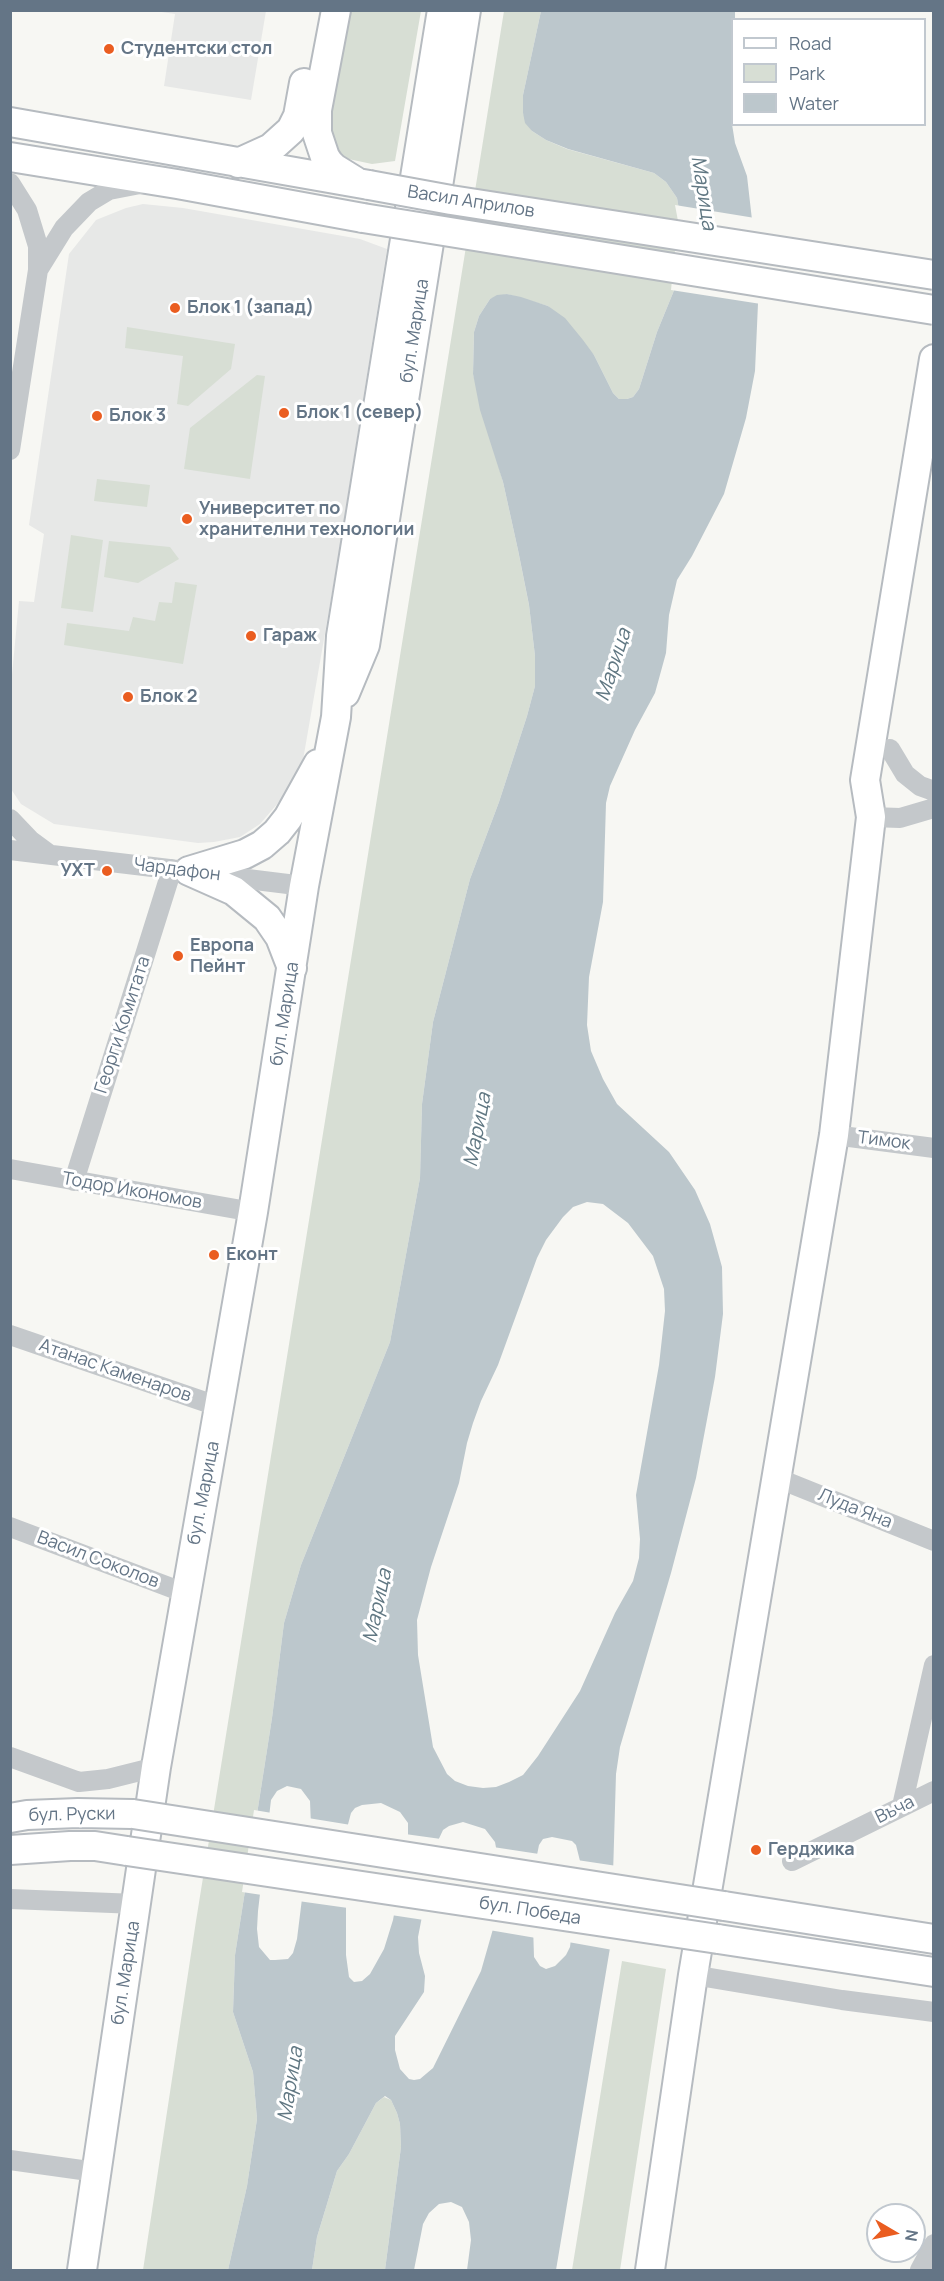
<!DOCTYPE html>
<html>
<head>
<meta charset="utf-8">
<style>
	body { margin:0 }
	#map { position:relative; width:944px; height:2281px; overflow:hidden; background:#f7f7f3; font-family:Manrope,sans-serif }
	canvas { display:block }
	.frame { position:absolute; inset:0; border:12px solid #647586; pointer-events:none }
	.legend { position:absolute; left:731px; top:18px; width:195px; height:108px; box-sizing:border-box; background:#fff; border:2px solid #c1c8cf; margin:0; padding:8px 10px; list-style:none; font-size:18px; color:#647586 }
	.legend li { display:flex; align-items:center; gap:12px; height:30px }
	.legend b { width:30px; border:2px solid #c1c8cf }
	.north { position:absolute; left:866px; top:2203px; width:60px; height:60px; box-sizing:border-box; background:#fff; border:2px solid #c1c8cf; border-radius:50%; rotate:99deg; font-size:16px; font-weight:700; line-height:24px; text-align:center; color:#647586 }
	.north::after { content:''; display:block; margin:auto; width:21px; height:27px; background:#ea5d20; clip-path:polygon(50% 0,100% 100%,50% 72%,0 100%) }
</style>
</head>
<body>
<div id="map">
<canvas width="944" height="2281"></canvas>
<div class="frame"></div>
<ul class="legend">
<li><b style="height:8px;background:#fff"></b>Road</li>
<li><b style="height:16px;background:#d7ded4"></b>Park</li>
<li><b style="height:16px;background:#bcc7cc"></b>Water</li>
</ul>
<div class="north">N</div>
</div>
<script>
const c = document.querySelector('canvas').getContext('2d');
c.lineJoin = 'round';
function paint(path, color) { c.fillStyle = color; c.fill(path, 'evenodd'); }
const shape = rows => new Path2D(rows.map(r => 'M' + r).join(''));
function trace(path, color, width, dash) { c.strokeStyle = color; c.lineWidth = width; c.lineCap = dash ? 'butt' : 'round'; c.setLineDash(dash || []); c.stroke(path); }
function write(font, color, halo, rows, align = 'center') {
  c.font = font + ' Manrope,sans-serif'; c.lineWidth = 6; c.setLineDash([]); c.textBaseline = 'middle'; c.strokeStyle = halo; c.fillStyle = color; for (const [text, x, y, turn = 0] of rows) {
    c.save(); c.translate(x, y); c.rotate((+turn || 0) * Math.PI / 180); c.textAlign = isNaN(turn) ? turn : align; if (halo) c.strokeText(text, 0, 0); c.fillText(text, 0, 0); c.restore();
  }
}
paint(shape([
	[155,11,266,11,251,100,164,86,175,14],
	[143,204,183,208,360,239,387,249,337,564,303,760,285,795,260,824,240,837,214,842,198,843,54,824,21,804,11,789,11,685,19,601,34,602,44,534,29,525,69,254,96,220,126,208]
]), '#e7e8e7');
paint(shape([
	[344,11,421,11,395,161,372,164,339,157,325,124],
	[504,11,541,11,523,95,523,113,532,131,546,140,567,149,654,173,666,182,677,198,681,221,675,288,657,332,639,389,633,397,627,399,619,399,613,393,594,355,548,306,507,294,490,299,479,316,474,332,473,374,503,482,518,550,529,605,535,656,535,686,527,716,499,802,470,879,433,1022,422,1104,420,1178,390,1342,301,1565,284,1623,272,1718,235,1955,233,2012,253,2072,257,2119,247,2186,228,2270,143,2270,196,1921],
	[127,327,235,344,231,369,188,406,177,404,183,356,125,348],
	[257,375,265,376,250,479,184,469,190,428],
	[97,479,150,485,147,507,94,501],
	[71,535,103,540,93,612,61,608],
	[109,541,170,547,179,559,138,583,104,577],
	[175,582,197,585,183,664,64,645,67,623,129,631,133,617,155,621,159,602,172,603],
	[622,1961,666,1969,620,2270,572,2270],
	[384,2097,391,2100,397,2113,400,2124,401,2147,385,2270,312,2270,317,2237,337,2171,349,2154,376,2103]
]), '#d7ded4');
paint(shape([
	[541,11,735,11,735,19,732,20,732,124,735,143,747,176,759,281,755,371,746,418,724,494,692,556,677,580,669,615,666,653,655,693,635,730,610,786,606,803,603,902,589,977,587,1025,591,1051,603,1079,617,1104,669,1152,695,1190,710,1224,722,1267,723,1314,715,1377,696,1478,671,1573,620,1747,616,1774,611,1942,556,2270,467,2270,471,2240,469,2222,462,2207,451,2202,439,2204,429,2213,423,2224,414,2270,385,2270,401,2147,400,2124,397,2113,391,2100,385,2096,376,2103,349,2154,337,2171,317,2237,312,2270,228,2270,247,2186,257,2119,253,2072,233,2012,235,1955,272,1718,284,1623,301,1565,390,1342,420,1178,422,1104,433,1022,470,879,499,802,527,716,535,686,535,656,529,605,518,550,503,482,480,410,473,374,474,332,479,316,490,299,497,295,507,294,521,297,548,306,565,318,583,340,594,355,613,393,619,399,627,399,633,397,639,389,657,332,675,288,681,221,677,198,666,182,654,173,568,149,546,140,532,131,525,123,523,113,523,95],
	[587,1202,603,1204,628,1223,653,1256,664,1289,665,1311,659,1365,636,1495,640,1539,639,1558,633,1581,615,1613,580,1691,538,1756,523,1775,509,1782,496,1787,483,1788,468,1786,455,1781,447,1774,433,1747,418,1655,417,1620,431,1567,459,1483,467,1443,473,1423,481,1401,498,1365,537,1258,546,1240,563,1217,573,1207],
	[287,1786,301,1789,310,1801,311,1826,297,1939,293,1953,288,1959,275,1960,270,1960,259,1947,257,1929,258,1911,271,1800,277,1791],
	[381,1803,400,1812,408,1823,408,1836,393,1920,384,1949,370,1974,362,1981,354,1982,349,1977,346,1955,346,1832,351,1813,355,1808,362,1805],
	[463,1822,485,1829,495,1842,497,1853,493,1929,481,1971,433,2068,420,2079,414,2080,409,2079,400,2069,395,2050,395,2036,424,1992,425,1976,419,1953,418,1937,436,1845,443,1830,449,1826],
	[552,1837,572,1841,576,1845,580,1861,570,1947,566,1955,555,1966,546,1969,540,1966,534,1957,533,1925,535,1865,539,1845,543,1839]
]), '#bcc7cc');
paint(shape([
	[675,205,755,218,762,281,761,304,671,290,678,221],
	[254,1810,272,1813,262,1895,242,1892],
	[308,1818,351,1825,347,1857,348,1908,298,1901],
	[405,1834,441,1839,424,1920,391,1915],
	[493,1847,539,1854,536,1891,536,1938,489,1930],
	[577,1860,617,1866,613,1950,568,1942]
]), '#f7f7f3');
const secondary = shape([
	[336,10,317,110,317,133,325,157,329,163,334,168,355,181],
	[10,122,369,185],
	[10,157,177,184,363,218],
	[238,163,271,148,291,130,298,116,304,83],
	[345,693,365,645,466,10],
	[189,871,245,854,262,845,277,832,288,818,318,764],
	[189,871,234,891,267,918,280,937,292,968],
	[10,1818,27,1815,78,1813,133,1814],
	[10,1850,70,1846,95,1846,127,1851],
	[724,1906,934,1939],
	[718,1939,934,1972],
	[82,2270,156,1767,253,1212,304,886,336,717,341,636,442,10],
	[650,2270,693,1975,834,1135,871,817,865,780,934,359]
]);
trace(secondary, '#b6bbc0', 32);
trace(shape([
	[10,183,27,210,38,246,38,270,10,450],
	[38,270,64,228,89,202,109,190,140,184],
	[890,749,905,774,920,786,934,791],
	[871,817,900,818,934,808],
	[10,819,30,840,49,854],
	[10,850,186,871],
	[215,875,304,886],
	[834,1135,934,1148],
	[10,1169,253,1212],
	[74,1181,172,869],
	[10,1335,220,1407],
	[777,1478,934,1541],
	[10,1527,185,1593],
	[10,1757,79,1782,108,1779,156,1767],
	[902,1806,934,1665],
	[792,1861,934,1791],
	[10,1899,137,1904],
	[693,1975,842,2000,934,2012],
	[10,2160,96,2172],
	[920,2270,934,2244]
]), '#c4c8cb', 20);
trace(secondary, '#fff', 28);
const secondaryBridge = shape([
	[369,185,451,200,934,275],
	[363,218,934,310],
	[133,1814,724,1906],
	[127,1851,718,1939]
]);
trace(secondaryBridge, '#b6bbc0', 32, []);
trace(secondaryBridge, '#fff', 28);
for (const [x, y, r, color] of [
	[109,49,6,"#ea5d20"],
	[175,308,6,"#ea5d20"],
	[284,413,6,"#ea5d20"],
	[97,416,6,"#ea5d20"],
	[187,519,6,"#ea5d20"],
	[251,636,6,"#ea5d20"],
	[128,697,6,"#ea5d20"],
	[107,871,6,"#ea5d20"],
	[178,956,6,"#ea5d20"],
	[214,1255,6,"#ea5d20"],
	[756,1850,6,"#ea5d20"]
]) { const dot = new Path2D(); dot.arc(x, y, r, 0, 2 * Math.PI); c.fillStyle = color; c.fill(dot); trace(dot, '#fff', 2); }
write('bold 18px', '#647586', '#fff', [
	["Студентски стол",121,49],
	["Блок 1 (запад)",187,308],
	["Блок 1 (север)",296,413],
	["Блок 3",109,416],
	["Университет по",199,509],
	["хранителни технологии",199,530],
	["Гараж",263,636],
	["Блок 2",140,697],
	["УХТ",95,871,"right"],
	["Европа",190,946],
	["Пейнт",190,967],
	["Еконт",226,1255],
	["Герджика",768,1850]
], 'left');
write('18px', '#647586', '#fff', [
	["Васил Априлов",471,202,9],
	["бул. Марица",415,331,-81],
	["Чардафон",177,870,7],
	["бул. Марица",285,1014,-81],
	["Георги Комитата",123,1025,-72],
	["Тимок",884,1141,7],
	["Тодор Икономов",132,1191,10],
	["Атанас Каменаров",115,1371,19],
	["бул. Марица",204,1493,-79],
	["Луда Яна",855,1509,22],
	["Васил Соколов",98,1560,21],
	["Въча",895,1810,-26],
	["бул. Руски",72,1815,-1],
	["бул. Победа",530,1911,9],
	["бул. Марица",126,1973,-81]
]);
write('italic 20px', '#607782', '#fff', [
	["Марица",703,193,81],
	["Марица",614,665,-72],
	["Марица",478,1130,-79],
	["Марица",378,1606,-78],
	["Марица",291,2084,-81]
]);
</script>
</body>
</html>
